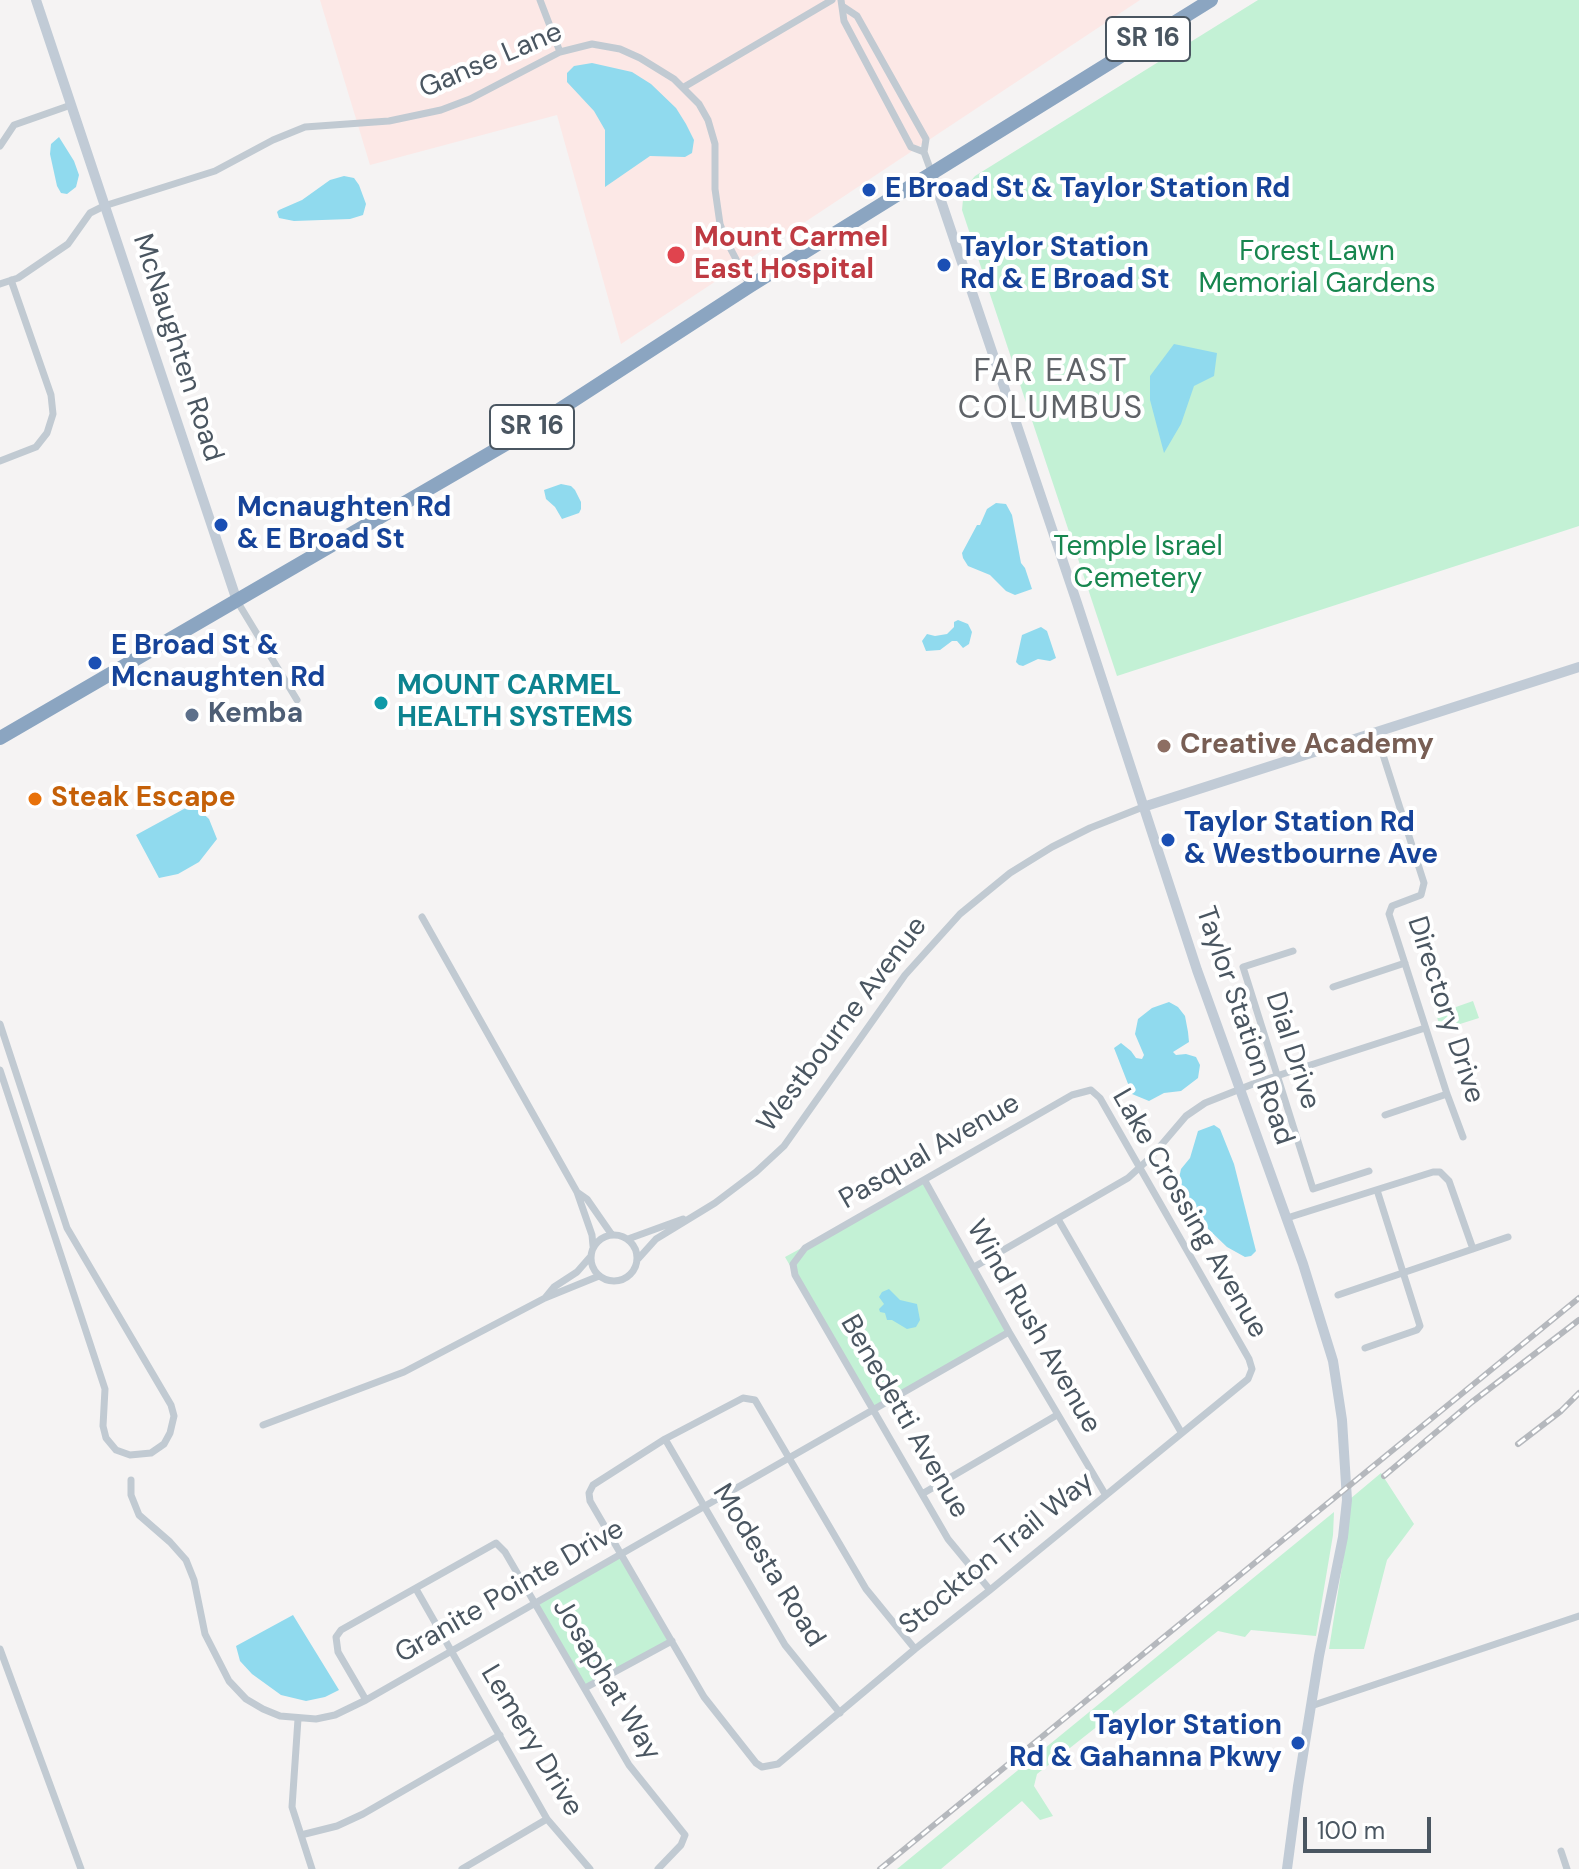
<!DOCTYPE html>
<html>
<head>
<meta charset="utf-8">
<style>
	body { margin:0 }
	#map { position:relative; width:1579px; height:1869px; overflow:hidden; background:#f5f3f3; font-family:"DM Sans",sans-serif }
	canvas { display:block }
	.scale { position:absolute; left:1303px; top:1817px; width:128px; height:36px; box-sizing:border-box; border:4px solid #4a5661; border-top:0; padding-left:10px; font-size:24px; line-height:28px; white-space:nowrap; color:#4a5661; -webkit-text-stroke:6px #fff; paint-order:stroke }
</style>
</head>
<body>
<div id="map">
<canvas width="1579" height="1869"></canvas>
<div class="scale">100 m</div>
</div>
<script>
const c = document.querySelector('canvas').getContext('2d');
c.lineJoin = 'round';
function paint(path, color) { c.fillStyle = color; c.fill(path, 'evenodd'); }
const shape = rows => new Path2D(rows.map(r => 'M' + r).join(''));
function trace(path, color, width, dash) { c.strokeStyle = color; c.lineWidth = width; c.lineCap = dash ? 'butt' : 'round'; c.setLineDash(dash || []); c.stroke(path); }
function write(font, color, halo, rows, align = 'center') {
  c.font = font + ' "DM Sans",sans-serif'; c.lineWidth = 8; c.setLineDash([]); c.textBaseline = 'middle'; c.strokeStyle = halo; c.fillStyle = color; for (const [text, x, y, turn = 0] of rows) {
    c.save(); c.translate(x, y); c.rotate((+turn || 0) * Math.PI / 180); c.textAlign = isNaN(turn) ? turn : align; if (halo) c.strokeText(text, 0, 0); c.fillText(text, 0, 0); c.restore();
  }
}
paint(shape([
	[320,0,1140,0,621,344,557,115,370,165]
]), '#fce8e6');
paint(shape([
	[1258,0,1579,0,1579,526,1117,676,962,210,964,189,975,176],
	[1473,1001,1479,1018,1441,1030,1436,1014],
	[925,1181,1009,1332,873,1408,785,1257],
	[1381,1473,1414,1524,1387,1560,1364,1649,1329,1649,1347,1535,1350,1499],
	[1334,1512,1333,1535,1316,1636,1251,1630,1245,1637,1218,1631,1037,1774,1034,1786,1053,1816,1040,1820,1022,1801,941,1869,897,1869],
	[621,1553,672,1641,585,1688,534,1604]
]), '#c3f1d5');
paint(shape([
	[592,63,632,72,651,84,676,108,686,124,694,140,692,153,685,157,650,156,605,187,605,130,594,111,567,82,567,73,574,66],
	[59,137,74,161,79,175,76,187,67,194,61,193,57,186,50,154,51,144],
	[344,176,354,178,359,185,366,204,363,215,350,219,294,221,279,218,277,212,279,210,302,200,330,180],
	[1174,344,1217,353,1214,376,1194,386,1181,424,1164,453,1150,400,1150,376],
	[561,484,571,486,575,490,581,502,581,509,579,513,562,519,555,507,546,499,544,490],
	[996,503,1006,504,1012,515,1021,563,1025,568,1032,589,1015,595,1006,591,990,575,968,566,963,558,962,553,977,525,980,525,987,509],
	[958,620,968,624,972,632,969,644,963,648,957,641,952,641,940,650,926,651,922,641,927,634,935,636,947,634,954,627,954,622],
	[1041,627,1047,631,1056,658,1050,661,1038,659,1023,666,1019,665,1016,662,1022,635],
	[193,804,209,819,217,839,199,862,178,874,159,878,136,835],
	[1169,1002,1178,1007,1185,1016,1188,1032,1189,1042,1173,1052,1176,1055,1186,1054,1196,1057,1200,1065,1198,1078,1181,1091,1164,1093,1149,1101,1132,1094,1114,1048,1121,1043,1131,1051,1136,1058,1142,1059,1144,1055,1135,1034,1138,1019,1152,1008],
	[1214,1125,1220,1129,1234,1164,1256,1251,1251,1256,1245,1257,1227,1247,1175,1197,1181,1169,1190,1158,1198,1131],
	[889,1289,900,1300,917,1304,920,1320,916,1327,907,1329,892,1320,887,1320,885,1313,880,1312,879,1309,884,1304,879,1297,882,1292],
	[293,1615,339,1690,325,1697,306,1701,281,1695,252,1674,240,1661,236,1646]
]), '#90daee');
trace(shape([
	[540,0,560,52],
	[841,0,844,21,911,147,924,152],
	[842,6,857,16,926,139,924,152,932,174],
	[684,87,832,0],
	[0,146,14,125,71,105],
	[0,284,18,278,68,244,90,213,104,206,215,171,273,140,305,127,389,121,441,110,470,99,560,52,592,44,620,49,640,58,674,79,699,104,708,120,715,144,715,189,720,224,726,240,750,286],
	[0,461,36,447,47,433,53,414,51,395,11,280],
	[237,601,297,700],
	[1376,733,1424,883,1421,895,1392,906,1389,914,1447,1094,1463,1137],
	[422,917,577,1192],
	[1293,951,1243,967,1313,1189,1369,1171],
	[1333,987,1405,963],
	[0,1024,67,1228,171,1405,174,1416,170,1433,164,1444,151,1453,130,1455,116,1450,106,1438,103,1426,105,1389,0,1070],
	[1385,1115,1447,1094],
	[925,1181,1009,1332,1105,1494],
	[1287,1218,1433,1172,1440,1172,1449,1181,1473,1249],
	[1058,1219,1181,1432],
	'591 1258a23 23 0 1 1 46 0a23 23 0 1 1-46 0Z',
	[628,1239,683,1219],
	[593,1246,592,1235,577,1192,587,1199,612,1235],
	[591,1256,577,1272,554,1287,545,1298,599,1276],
	[638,1259,656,1239,715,1203,756,1172,784,1146,905,975,960,914,1010,873,1052,847,1090,828,1143,807],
	[974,1267,1128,1178,1151,1157,1186,1116,1205,1103,1258,1082,1425,1028],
	[1338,1295,1508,1237],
	[1365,1348,1417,1330,1420,1326,1377,1190],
	[263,1425,404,1372,545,1298],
	[665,1439,785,1645,840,1713],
	[131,1480,131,1495,139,1515,170,1542,186,1560,194,1580,205,1634,229,1681,246,1699,263,1709,280,1716,316,1719,335,1715,366,1700,1009,1332],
	[922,1494,1057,1415],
	[416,1589,547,1819,590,1869],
	[0,1649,81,1869],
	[915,1649,866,1589,755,1400,743,1398,665,1439,593,1485,589,1493,590,1501,704,1697,756,1763,762,1767,778,1764,915,1649,990,1590,1248,1379,1252,1369,1249,1359,1100,1098,1091,1090,1072,1095,805,1248,793,1264,795,1275,948,1539,990,1590],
	[585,1688,672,1641],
	[366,1700,338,1652,336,1637,341,1630,496,1543,505,1552,629,1765,685,1835,681,1845,658,1869],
	[1311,1706,1579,1616],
	[298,1719,292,1807,312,1869],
	[301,1835,337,1826,363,1814,500,1735],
	[1561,1851,1567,1869],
	[462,1869,547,1819]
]), '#c1cad2', 7);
trace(shape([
	[36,0,237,601],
	[932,174,1077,603,1197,970,1303,1264,1333,1361,1342,1420,1347,1500,1343,1537,1319,1656,1298,1786,1287,1869],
	[1143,807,1579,667]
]), '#c1cbd6', 10);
trace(shape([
	[0,738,511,441,750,286,1211,0]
]), '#8ba5c1', 14);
const rail = shape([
	[1518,1444,1561,1411,1579,1393],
	[1384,1476,1472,1402,1579,1320],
	[880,1869,1579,1298]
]);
trace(rail, '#b5b8bd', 6);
trace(rail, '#fff', 3, [9]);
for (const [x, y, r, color] of [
	[869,190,8,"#1a4fb4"],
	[676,255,10,"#e0444e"],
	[944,265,8,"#1a4fb4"],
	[221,525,8,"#1a4fb4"],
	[95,663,8,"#1a4fb4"],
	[381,703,8,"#0f9aa8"],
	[192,715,8,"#5c6f8a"],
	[1164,746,8,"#8d6e63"],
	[35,799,8,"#e8710a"],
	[1168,840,8,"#1a4fb4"],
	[1298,1743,8,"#1a4fb4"]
]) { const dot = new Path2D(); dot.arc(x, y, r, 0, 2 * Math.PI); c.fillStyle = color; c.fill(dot); trace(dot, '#fff', 3); }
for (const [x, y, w] of [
	[1148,39,84],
	[532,427,84]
]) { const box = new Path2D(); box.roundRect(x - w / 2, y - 22, w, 44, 6); c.fillStyle = '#fff'; c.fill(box); trace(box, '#4a5661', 2); }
write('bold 26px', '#4a5661', null, [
	["SR 16",1148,39],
	["SR 16",532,427]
]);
write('28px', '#4a5661', '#fff', [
	["Ganse Lane",491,61,-23],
	["McNaughten Road",177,348,72],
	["Directory Drive",1445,1010,72],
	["Westbourne Avenue",843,1025,-53],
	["Taylor Station Road",1244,1026,71],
	["Dial Drive",1292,1051,72],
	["Pasqual Avenue",930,1152,-30],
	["Lake Crossing Avenue",1189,1214,60],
	["Wind Rush Avenue",1033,1327,60],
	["Benedetti Avenue",904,1417,60],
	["Stockton Trail Way",997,1554,-39],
	["Modesta Road",768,1566,58],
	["Granite Pointe Drive",510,1592,-30],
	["Josaphat Way",606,1680,59],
	["Lemery Drive",531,1741,59]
]);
write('bold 28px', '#164399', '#fff', [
	["E Broad St & Taylor Station Rd",885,190],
	["Taylor Station",960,249],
	["Rd & E Broad St",960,281],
	["Mcnaughten Rd",237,509],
	["& E Broad St",237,541],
	["E Broad St &",111,647],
	["Mcnaughten Rd",111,679],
	["Taylor Station Rd",1184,824],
	["& Westbourne Ave",1184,856],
	["Taylor Station",1282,1727,"right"],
	["Rd & Gahanna Pkwy",1282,1759,"right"]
], 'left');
write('bold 28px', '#be3a42', '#fff', [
	["Mount Carmel",694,239],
	["East Hospital",694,271]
], 'left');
write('28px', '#17864f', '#fff', [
	["Forest Lawn",1317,253],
	["Memorial Gardens",1317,285],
	["Temple Israel",1138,548],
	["Cemetery",1138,580]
]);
write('bold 28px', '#0d838f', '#fff', [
	["MOUNT CARMEL",397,687],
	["HEALTH SYSTEMS",397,719]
], 'left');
write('bold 28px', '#4e5e75', '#fff', [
	["Kemba",208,715]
], 'left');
write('bold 28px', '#785e54', '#fff', [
	["Creative Academy",1180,746]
], 'left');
write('bold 28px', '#c56008', '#fff', [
	["Steak Escape",51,799]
], 'left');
c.letterSpacing = '2px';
write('32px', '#5f6368', '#fff', [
	["FAR EAST",1051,373],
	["COLUMBUS",1051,410]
]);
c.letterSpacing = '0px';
</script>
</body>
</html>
